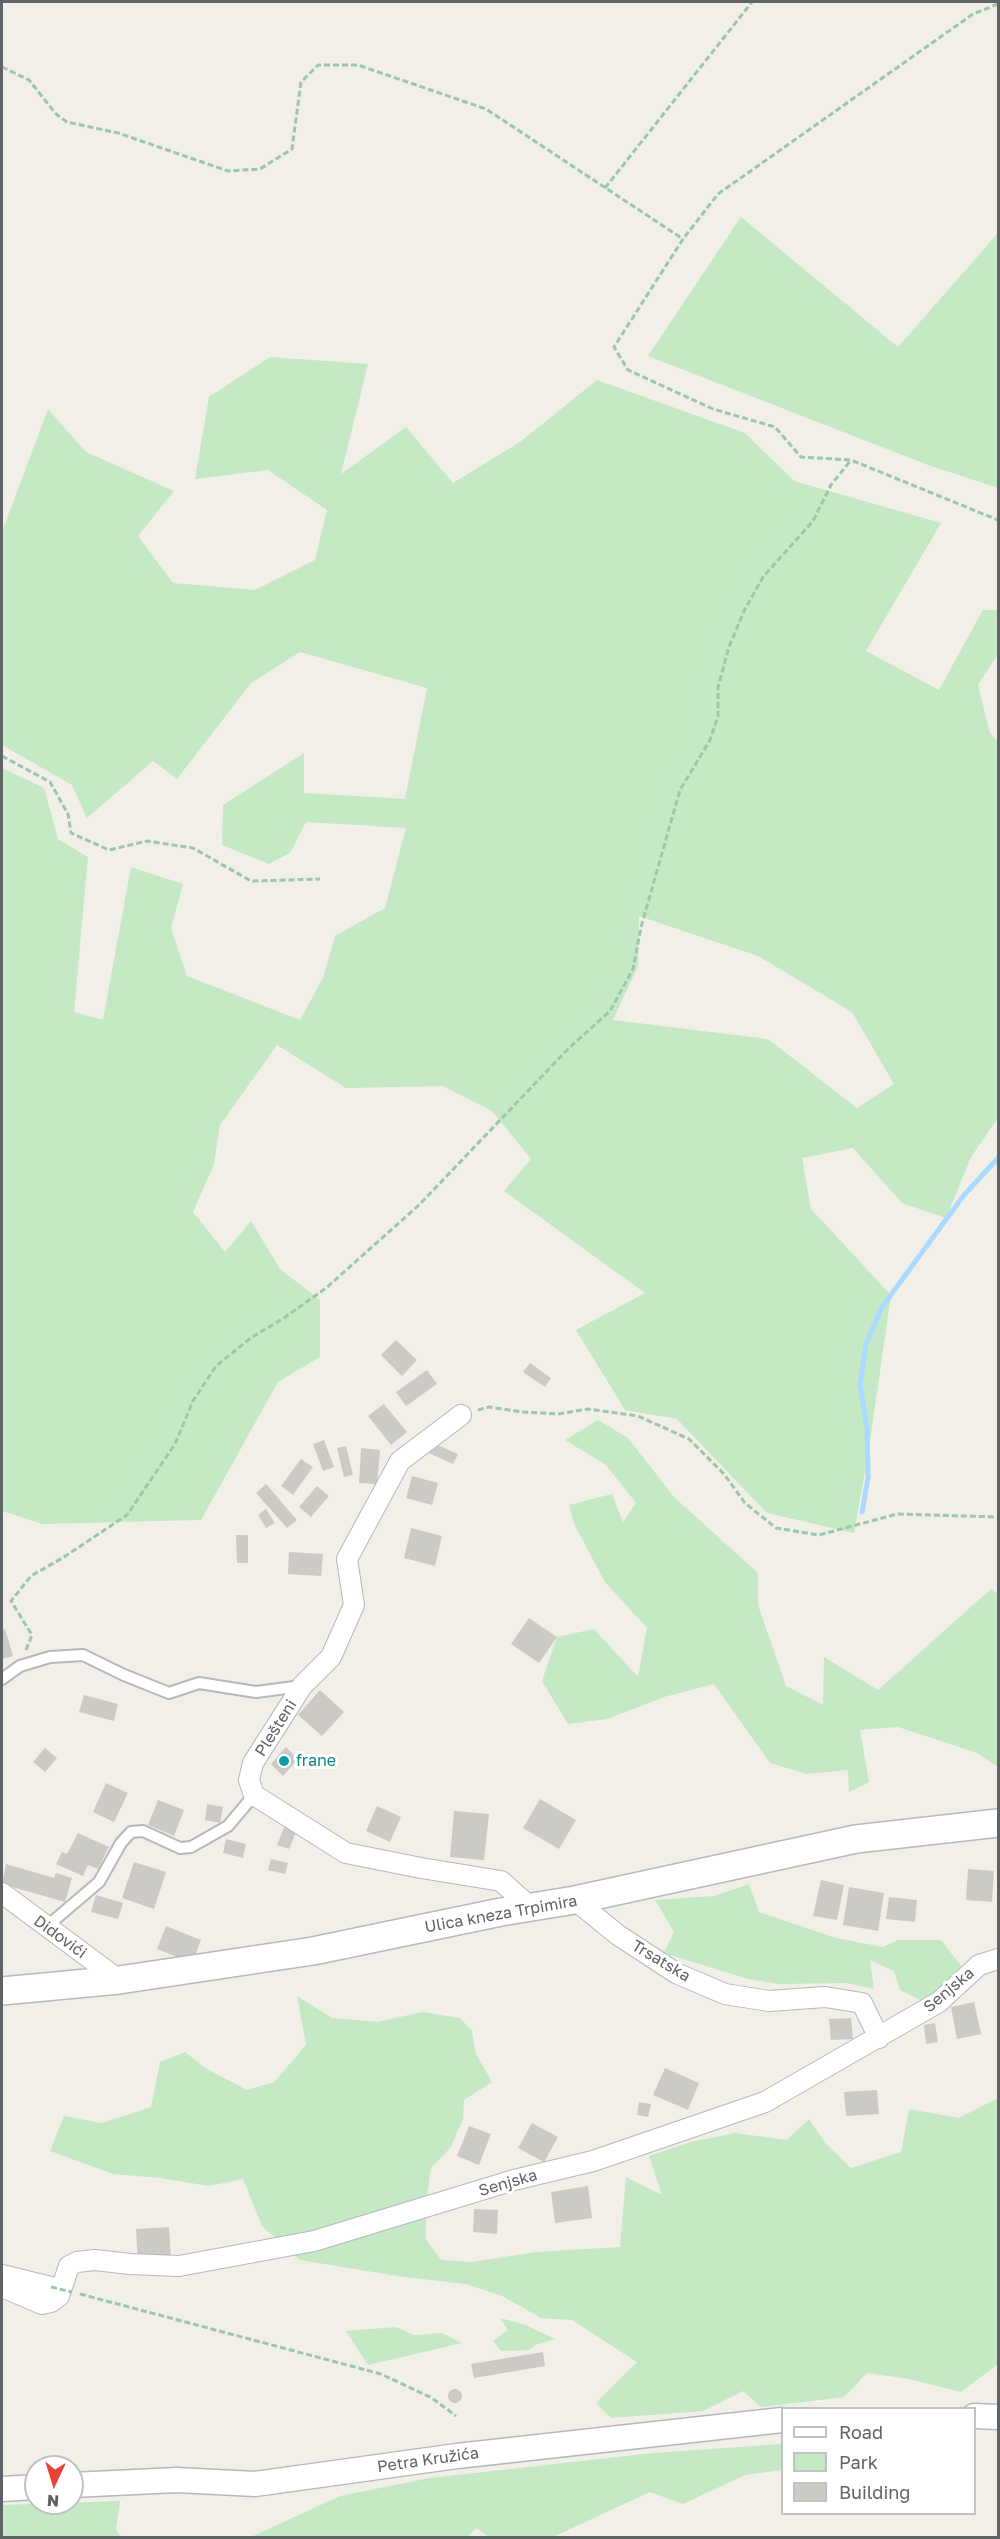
<!DOCTYPE html>
<html>
<head>
<meta charset="utf-8">
<style>
	body { margin:0 }
	#map { position:relative; width:1000px; height:2539px; overflow:hidden; background:#f1efe8; font-family:"Golos Text",sans-serif }
	canvas { display:block }
	.frame { position:absolute; inset:0; border:3px solid #5f6368; pointer-events:none }
	.legend { position:absolute; left:781px; top:2407px; width:195px; height:108px; box-sizing:border-box; background:#fff; border:2px solid #bfc1c3; margin:0; padding:8px 10px; list-style:none; font-size:18px; color:#5f6368 }
	.legend li { display:flex; align-items:center; gap:12px; height:30px }
	.legend b { width:30px; border:2px solid #bfc1c3 }
	.north { position:absolute; left:24px; top:2455px; width:60px; height:60px; box-sizing:border-box; background:#fff; border:2px solid #bfc1c3; border-radius:50%; rotate:184deg; font-size:16px; font-weight:700; line-height:24px; text-align:center; color:#5f6368 }
	.north::after { content:''; display:block; margin:auto; width:21px; height:27px; background:#ea4335; clip-path:polygon(50% 0,100% 100%,50% 72%,0 100%) }
</style>
</head>
<body>
<div id="map">
<canvas width="1000" height="2539"></canvas>
<div class="frame"></div>
<ul class="legend">
<li><b style="height:8px;background:#fff"></b>Road</li>
<li><b style="height:16px;background:#c5e8c5"></b>Park</li>
<li><b style="height:16px;background:#cccac5"></b>Building</li>
</ul>
<div class="north">N</div>
</div>
<script>
const c = document.querySelector('canvas').getContext('2d');
c.lineJoin = 'round';
function paint(path, color) { c.fillStyle = color; c.fill(path, 'evenodd'); }
const shape = rows => new Path2D(rows.map(r => 'M' + r).join(''));
function trace(path, color, width, dash) { c.strokeStyle = color; c.lineWidth = width; c.lineCap = dash ? 'butt' : 'round'; c.setLineDash(dash || []); c.stroke(path); }
function write(font, color, halo, rows, align = 'center') {
  c.font = font + ' "Golos Text",sans-serif'; c.lineWidth = 6; c.setLineDash([]); c.textBaseline = 'middle'; c.strokeStyle = halo; c.fillStyle = color; for (const [text, x, y, turn = 0] of rows) {
    c.save(); c.translate(x, y); c.rotate((+turn || 0) * Math.PI / 180); c.textAlign = isNaN(turn) ? turn : align; if (halo) c.strokeText(text, 0, 0); c.fillText(text, 0, 0); c.restore();
  }
}
paint(shape([
	[741,217,898,347,998,233,998,488,928,465,648,356],
	[270,357,368,364,341,474,406,427,453,483,520,442,597,380,745,433,794,481,941,523,866,651,939,690,983,610,998,610,998,654,978,685,990,733,998,742,998,1118,971,1157,946,1218,902,1203,853,1148,802,1158,811,1209,891,1295,868,1455,854,1533,767,1513,677,1419,625,1410,576,1330,645,1293,504,1191,531,1159,492,1111,443,1086,346,1088,277,1045,220,1125,214,1164,193,1212,225,1252,251,1221,280,1269,320,1300,320,1357,278,1382,201,1520,42,1524,2,1511,2,768,44,788,58,839,88,857,74,1012,103,1020,131,867,183,884,171,928,187,976,300,1020,323,978,335,936,385,908,406,828,306,822,290,853,269,864,222,845,223,805,304,753,304,793,405,799,427,688,300,652,251,683,177,779,153,761,87,818,72,785,2,745,2,532,48,409,86,452,174,491,138,536,173,583,255,590,315,560,327,510,268,470,195,479,209,397],
	[639,916,758,956,852,1012,894,1084,857,1108,768,1039,613,1020,638,966],
	[598,1420,628,1438,674,1497,758,1573,758,1605,786,1686,823,1705,824,1657,878,1690,991,1589,998,1594,998,1767,977,1753,898,1727,860,1730,869,1782,849,1792,848,1770,807,1774,770,1763,714,1684,664,1697,607,1719,568,1724,542,1681,557,1637,594,1629,638,1677,647,1628,605,1582,574,1524,569,1505,612,1494,623,1522,636,1503,606,1465,565,1440],
	[749,1884,759,1912,836,1938,883,1947,898,1940,941,1940,962,1967,926,2003,900,1990,894,1971,870,1960,874,1989,847,1983,779,1984,748,1979,664,1953,674,1932,655,1900,714,1896],
	[297,1996,332,2018,378,2022,422,2012,460,2018,472,2031,475,2052,492,2082,464,2100,463,2119,451,2147,431,2168,426,2204,426,2239,441,2260,472,2262,536,2252,620,2247,626,2177,662,2195,649,2156,691,2142,735,2133,787,2140,809,2119,826,2144,851,2168,901,2152,909,2109,959,2118,998,2098,998,2364,961,2392,909,2379,867,2373,844,2397,761,2407,743,2391,703,2411,611,2418,596,2403,637,2362,572,2320,541,2318,502,2296,466,2284,404,2277,300,2260,262,2226,243,2179,209,2186,161,2178,113,2174,50,2151,64,2116,102,2123,151,2107,160,2062,185,2052,205,2068,247,2090,274,2082,306,2045],
	[500,2318,526,2325,555,2339,535,2345,529,2350,501,2351,493,2341,508,2330],
	[396,2327,414,2335,442,2333,462,2343,368,2365,346,2331],
	[782,2444,782,2470,745,2475,683,2504,650,2492,553,2537,489,2537,476,2528,467,2538,251,2537,340,2496,430,2478,653,2453],
	[120,2501,116,2530,121,2537,2,2537,2,2505]
]), '#c5e8c5');
trace(shape([
	[862,1512,868,1478,867,1428,860,1385,866,1344,882,1307,964,1195,998,1158]
]), '#aadaff', 5);
paint(shape([
	[396,1340,417,1360,402,1376,381,1355],
	[530,1363,551,1378,545,1387,523,1372],
	[427,1370,437,1384,406,1406,396,1392],
	[384,1404,407,1432,391,1445,368,1416],
	[324,1440,334,1467,323,1471,313,1444],
	[433,1443,458,1454,453,1464,429,1453],
	[346,1446,353,1475,344,1477,337,1448],
	[361,1448,380,1450,377,1484,359,1483],
	[301,1459,313,1467,293,1495,281,1486],
	[412,1476,438,1483,432,1505,406,1498],
	[266,1484,297,1520,287,1528,256,1493],
	[317,1486,329,1496,311,1517,299,1507],
	[266,1509,275,1523,266,1528,258,1515],
	[411,1528,442,1536,435,1566,404,1558],
	[236,1535,248,1535,248,1563,237,1563],
	[289,1552,323,1554,321,1576,288,1574],
	[529,1618,557,1637,539,1663,511,1644],
	[5,1629,13,1656,2,1659,2,1630],
	[320,1690,344,1712,322,1736,298,1715],
	[84,1695,118,1704,114,1721,79,1712],
	[286,1747,298,1759,283,1776,271,1764],
	[45,1748,57,1758,45,1772,33,1762],
	[106,1783,128,1793,114,1822,93,1812],
	[540,1799,576,1820,559,1849,523,1828],
	[158,1800,184,1810,174,1836,148,1825],
	[207,1804,223,1807,220,1823,205,1820],
	[377,1806,401,1817,390,1842,366,1831],
	[454,1811,489,1814,484,1860,450,1857],
	[285,1825,297,1830,289,1849,277,1845],
	[78,1833,109,1847,98,1869,88,1865,83,1876,56,1864,62,1852,67,1854],
	[226,1839,246,1844,243,1858,223,1853],
	[271,1859,288,1863,285,1874,268,1870],
	[134,1862,166,1872,154,1909,122,1898],
	[6,1864,54,1878,56,1873,72,1878,65,1902,2,1884],
	[968,1869,994,1871,992,1902,966,1900],
	[821,1880,844,1885,837,1920,813,1916],
	[849,1887,884,1893,878,1931,843,1925],
	[96,1895,123,1903,118,1919,91,1912],
	[889,1897,917,1900,915,1922,886,1919],
	[166,1926,201,1940,192,1963,157,1949],
	[974,2002,981,2034,957,2039,951,2007],
	[851,2018,853,2039,831,2040,829,2019],
	[935,2023,938,2042,926,2044,924,2025],
	[665,2068,699,2083,688,2110,653,2095],
	[877,2090,879,2114,846,2116,844,2092],
	[639,2102,651,2104,648,2117,637,2115],
	[532,2123,558,2137,544,2162,518,2148],
	[469,2126,491,2134,479,2165,457,2156],
	[588,2186,592,2218,555,2223,551,2192],
	[474,2209,498,2210,497,2234,473,2232],
	[169,2227,171,2259,138,2261,136,2229],
	[543,2352,545,2366,474,2378,471,2364],
	'448 2396a7 7 0 1 1 14 0a7 7 0 1 1-14 0Z'
]), '#cccac5');
const service = shape([
	[2,1679,20,1666,50,1657,83,1655,124,1675,169,1693,199,1683,256,1692,302,1686],
	[45,1928,99,1882,121,1843,131,1832,143,1831,180,1848,191,1847,228,1826,254,1795]
]);
const minor = shape([
	[461,1415,400,1461,347,1559,354,1605,331,1657,302,1686,253,1763,249,1780,254,1795,346,1853,421,1868,501,1881,531,1908],
	[2,1893,119,1980],
	[575,1900,618,1935,676,1973,725,1994,769,2001,825,1997,862,2003,879,2038],
	[2,2275,51,2287],
	[2,2287,42,2304,51,2302,59,2296,69,2266,77,2262,95,2260,130,2264,179,2266,314,2241,514,2180,593,2161,765,2102,939,2002,979,1965,998,1959]
]);
const tertiary = shape([
	[974,2416,998,2417],
	[72,2485,177,2480,255,2484,457,2456,782,2420],
	[2,2489,36,2487]
]);
const secondary = shape([
	[2,1991,119,1980,313,1951,501,1912,575,1900,856,1839,998,1823]
]);
trace(service, '#b5b8bc', 14);
trace(minor, '#b5b8bc', 22);
trace(tertiary, '#b5b8bc', 27);
trace(secondary, '#b6babf', 30);
trace(shape([
	[998,4,973,14,718,194,683,239,614,347,628,370,713,409,775,427,801,457,851,460,998,520],
	[2,67,29,80,56,114,67,122,118,133,228,171,260,169,292,149,301,82,318,65,358,65,486,109,683,239],
	[605,188,752,2],
	[2,756,50,782,68,814,71,833,109,850,147,841,193,848,251,881,320,879],
	[478,1410,489,1407,523,1412,558,1414,588,1409,638,1416,689,1439,724,1474,745,1503,776,1528,819,1535,897,1514,998,1517],
	[26,1650,32,1635,11,1601,31,1576,64,1557,127,1515,175,1444,193,1401,216,1366,252,1337,284,1318,326,1288,419,1205,568,1049,610,1011,633,969,641,927,680,790,710,740,718,716,718,687,729,647,744,611,763,577,813,521,831,485,851,460],
	[80,2294,381,2374,432,2398,456,2416]
]), '#9cc7a9', 3, [6, 3]);
trace(service, '#fff', 10);
trace(minor, '#fff', 20);
trace(tertiary, '#fff', 24);
trace(secondary, '#fff', 27);
trace(shape([
	[51,2287,72,2292]
]), '#9cc7a9', 3, [6, 3]);
for (const [x, y, r, color] of [
	[284,1761,6,"#0f9aa8"]
]) { const dot = new Path2D(); dot.arc(x, y, r, 0, 2 * Math.PI); c.fillStyle = color; c.fill(dot); trace(dot, '#fff', 2); }
write('16px', '#5f6368', '#fff', [
	["Plešteni",276,1728,-58],
	["Ulica kneza Trpimira",501,1914,-10],
	["Didovići",60,1937,36],
	["Trsatska",661,1961,31],
	["Senjska",949,1990,-40],
	["Senjska",508,2183,-16],
	["Petra Kružića",428,2460,-8]
]);
write('16px', '#0d838f', '#fff', [
	["frane",296,1761]
], 'left');
</script>
</body>
</html>
